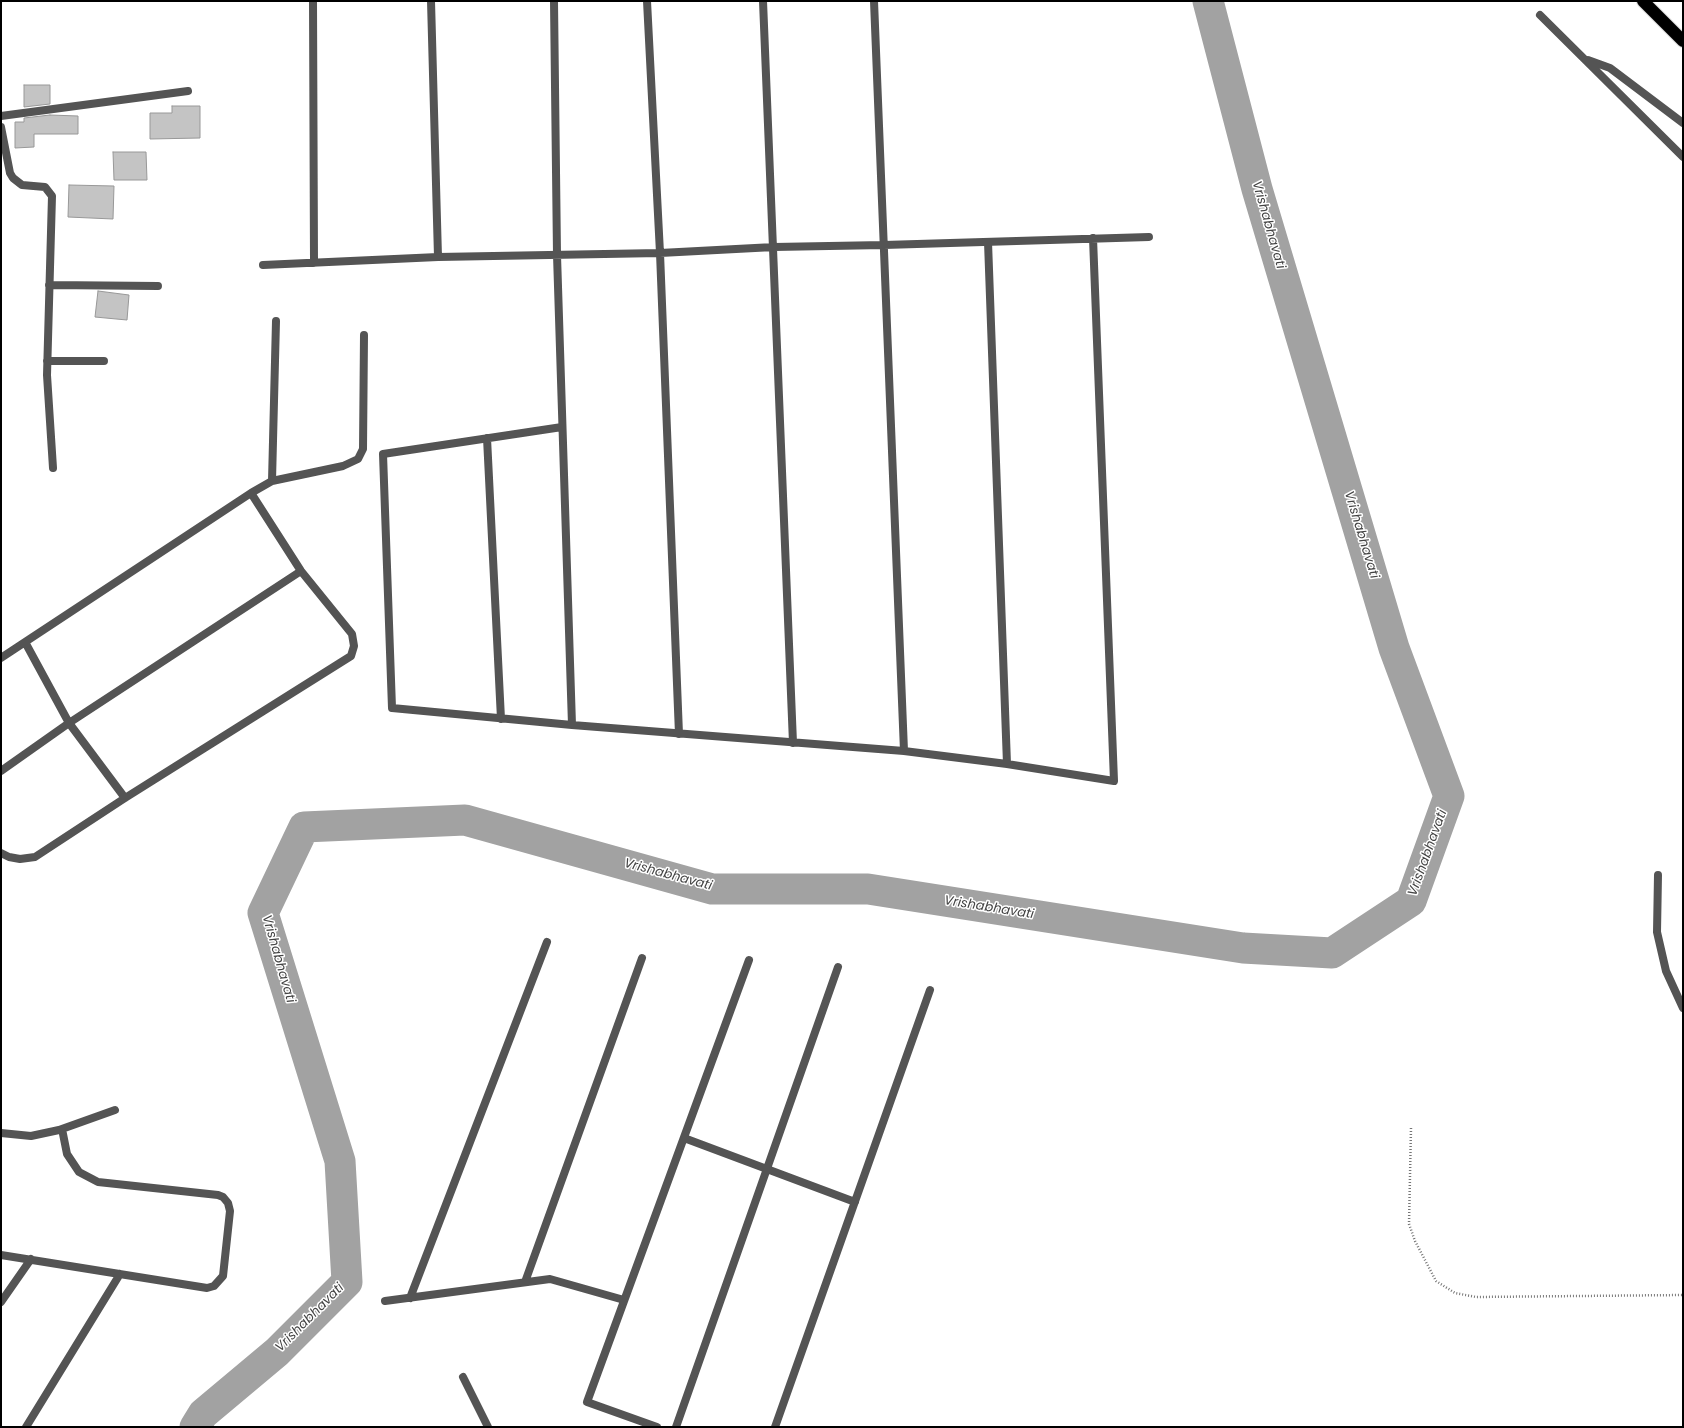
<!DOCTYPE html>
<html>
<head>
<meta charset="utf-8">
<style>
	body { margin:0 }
	#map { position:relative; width:1684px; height:1428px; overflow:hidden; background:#fff; font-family:Poppins,sans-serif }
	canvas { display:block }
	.frame { position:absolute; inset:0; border:2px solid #000; pointer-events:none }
</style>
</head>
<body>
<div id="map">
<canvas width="1684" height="1428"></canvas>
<div class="frame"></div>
</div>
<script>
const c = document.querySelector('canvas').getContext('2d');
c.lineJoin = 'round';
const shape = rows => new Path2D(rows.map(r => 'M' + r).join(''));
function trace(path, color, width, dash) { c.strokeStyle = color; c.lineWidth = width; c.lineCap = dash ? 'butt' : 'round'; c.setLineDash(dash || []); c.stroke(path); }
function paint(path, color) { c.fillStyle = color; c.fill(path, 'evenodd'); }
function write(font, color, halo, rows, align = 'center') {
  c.font = font + ' Poppins,sans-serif'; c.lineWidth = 3; c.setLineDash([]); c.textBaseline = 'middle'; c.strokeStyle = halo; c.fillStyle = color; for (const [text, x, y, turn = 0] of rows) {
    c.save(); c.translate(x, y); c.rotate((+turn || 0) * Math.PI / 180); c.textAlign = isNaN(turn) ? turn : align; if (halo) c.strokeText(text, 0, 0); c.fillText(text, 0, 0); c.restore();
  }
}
trace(shape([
	[195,1427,203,1414,277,1352,347,1282,340,1161,263,913,304,827,465,820,712,889,868,889,1243,948,1332,953,1411,901,1449,796,1394,648,1257,189,1208,1]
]), '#a2a2a2', 31);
const building = shape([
	[24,85,50,85,50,104,24,107,24,85],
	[172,106,200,106,200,138,150,139,150,113,172,113,172,106],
	[50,115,78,116,78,134,34,134,34,147,15,148,15,122,24,122,24,118,50,115],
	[113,152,146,152,147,180,114,180,113,152],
	[69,185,114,186,113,219,68,217,69,185],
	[98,291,129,295,127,320,95,317,98,291]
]);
paint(building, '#c4c4c4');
trace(building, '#989898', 1);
const motorway = shape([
	[1643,1,1683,41]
]);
trace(motorway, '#dbdbdb', 14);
trace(shape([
	[1411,1128,1409,1224,1415,1241,1436,1281,1455,1293,1476,1297,1683,1295]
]), '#767676', 2.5, [1, 2]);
trace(shape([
	[1540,15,1683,157],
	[1588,60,1610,68,1683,123],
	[1658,875,1657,932,1666,971,1683,1008],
	[684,1138,855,1202],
	[525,1282,642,958],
	[410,1298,547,942],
	[385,1301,550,1279,624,1300],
	[463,1377,488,1427],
	[657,1427,587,1402,749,960],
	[676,1427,838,967],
	[775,1427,930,990]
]), '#545454', 8);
trace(shape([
	[313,1,314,263],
	[431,1,438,257,660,253,774,247,884,245,1149,237],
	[554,1,557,255,572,725,904,751,874,1],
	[647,1,660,253,679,734],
	[763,1,793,743],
	[1,116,188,91],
	[1,127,10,173,13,178,22,185,45,187,52,196,47,375,53,468],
	[263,265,438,257],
	[49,285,158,286],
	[47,361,104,361],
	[562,427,383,454,392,708,572,725],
	[487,438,501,719],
	[272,481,276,321],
	[25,642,69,723,125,798],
	[1,658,251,493,272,481,343,466,358,459,363,449,364,335],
	[904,751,1007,764,988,242],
	[1007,764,1114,781,1093,238],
	[1,771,69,723,301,571],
	[1,853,9,857,20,859,35,857,125,798,351,656,354,646,352,634,301,571,251,493],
	[1,1133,31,1136,59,1130,115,1110],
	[1,1255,207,1288,214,1286,223,1276,230,1211,228,1203,223,1197,218,1195,98,1182,79,1172,67,1154,62,1129],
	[1,1302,31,1259],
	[26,1427,120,1274]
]), '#545454', 8);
trace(motorway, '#000', 12);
write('italic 13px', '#434343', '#fff', [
	["Vrishabhavati",1268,225,74],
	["Vrishabhavati",1361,535,73],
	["Vrishabhavati",1428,853,-70],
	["Vrishabhavati",668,875,15],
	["Vrishabhavati",989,908,9],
	["Vrishabhavati",278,959,74],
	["Vrishabhavati",310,1318,-45]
]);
</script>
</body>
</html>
